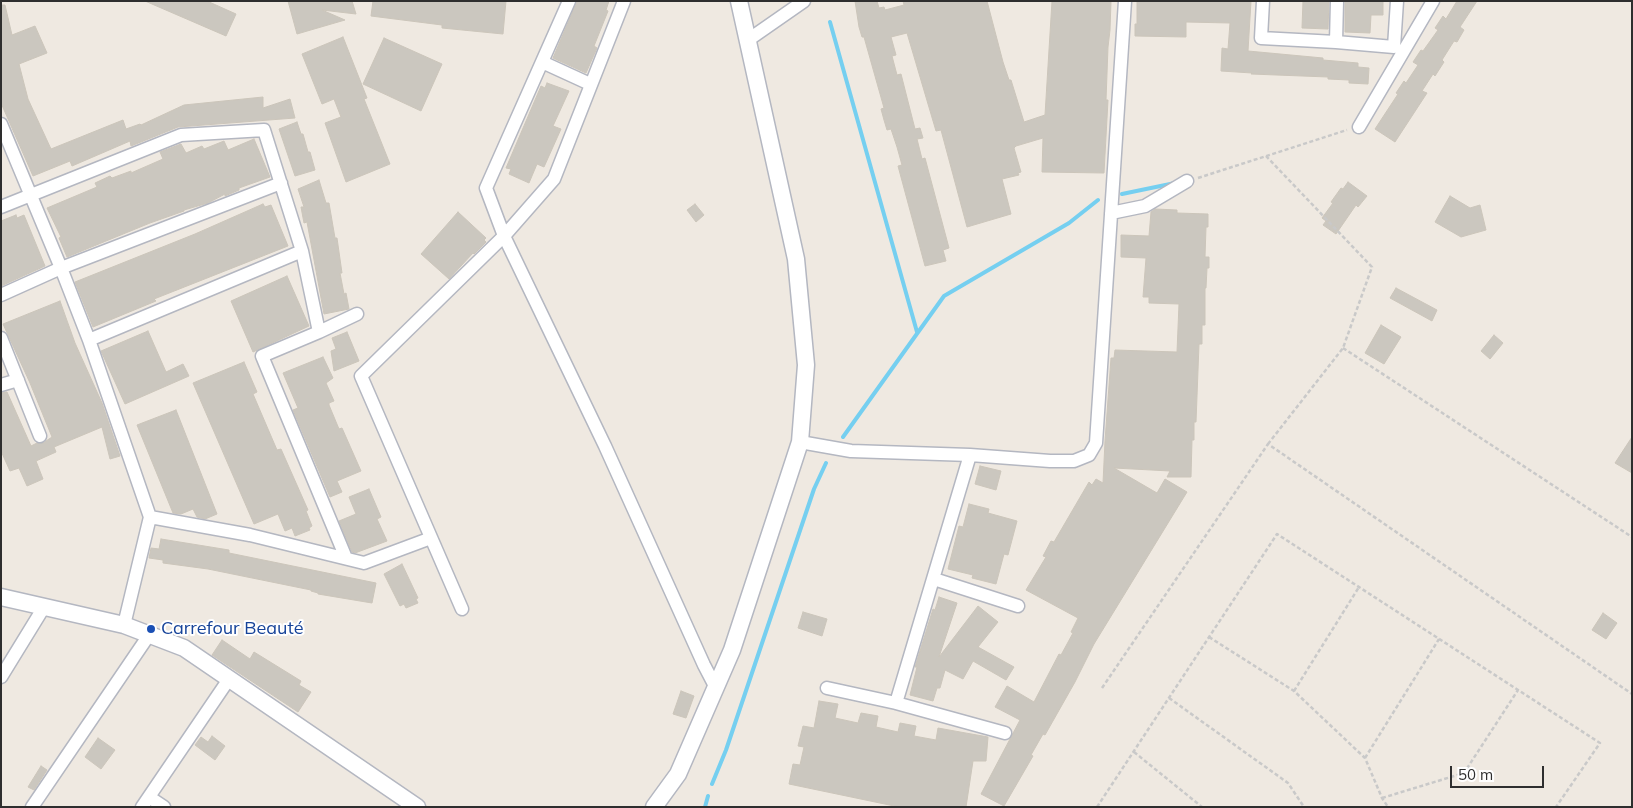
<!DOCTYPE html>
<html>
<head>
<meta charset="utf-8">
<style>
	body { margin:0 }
	#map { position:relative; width:1633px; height:808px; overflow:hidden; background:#efe9e1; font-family:Mulish,sans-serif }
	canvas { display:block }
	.frame { position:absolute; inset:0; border:2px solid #2e2e2e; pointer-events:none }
	.scale { position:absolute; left:1450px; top:766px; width:94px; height:22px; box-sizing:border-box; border:2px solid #2e2e2e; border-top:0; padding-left:6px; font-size:15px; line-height:18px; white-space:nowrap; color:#2e2e2e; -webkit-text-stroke:4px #fff; paint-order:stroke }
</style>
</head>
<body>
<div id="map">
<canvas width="1633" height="808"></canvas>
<div class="frame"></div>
<div class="scale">50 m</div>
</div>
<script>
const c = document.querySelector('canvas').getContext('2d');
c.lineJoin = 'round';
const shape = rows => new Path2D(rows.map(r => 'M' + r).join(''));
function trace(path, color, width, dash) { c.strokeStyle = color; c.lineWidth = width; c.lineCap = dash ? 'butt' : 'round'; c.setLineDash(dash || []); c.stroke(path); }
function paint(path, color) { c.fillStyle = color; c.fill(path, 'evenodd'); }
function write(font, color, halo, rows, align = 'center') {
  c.font = font + ' Mulish,sans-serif'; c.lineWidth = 4; c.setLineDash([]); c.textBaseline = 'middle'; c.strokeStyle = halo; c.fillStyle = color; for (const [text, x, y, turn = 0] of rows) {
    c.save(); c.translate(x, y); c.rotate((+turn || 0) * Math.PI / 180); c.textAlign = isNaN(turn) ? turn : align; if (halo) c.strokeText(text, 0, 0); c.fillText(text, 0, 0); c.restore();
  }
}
trace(shape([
	[830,22,917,332],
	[1122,194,1175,183],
	[843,437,944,296,1069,223,1098,200],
	[712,784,726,750,814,489,826,463],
	[705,807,708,796]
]), '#75cff0', 4);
const building = shape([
	[145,1,207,1,236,14,226,36,145,1],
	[288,1,352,1,356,14,322,10,345,20,297,34,288,1],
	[373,1,506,1,503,34,442,28,442,25,371,16,373,1],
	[577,1,609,1,606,10,608,11,594,46,597,48,586,73,553,58,577,1],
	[855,1,877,1,879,8,884,7,885,10,904,5,903,1,987,1,1003,62,1009,80,1011,80,1024,122,1045,115,1052,1,1111,1,1110,30,1108,47,1106,100,1108,100,1104,173,1042,172,1043,138,1016,146,1014,148,1021,172,1018,173,1019,175,1002,179,1011,214,967,227,941,130,936,131,907,33,891,37,896,55,892,56,897,75,901,74,915,129,920,128,923,138,917,139,922,159,925,158,949,248,943,250,946,261,925,266,898,166,902,165,897,147,891,129,887,130,884,120,881,109,884,108,864,37,862,37,859,27,855,1],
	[1137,1,1251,1,1248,51,1323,58,1323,60,1358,63,1358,67,1369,68,1368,84,1349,83,1349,80,1328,79,1328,77,1251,74,1252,73,1221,71,1222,48,1228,49,1230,23,1186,22,1186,37,1135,36,1135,24,1137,24,1137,1],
	[1303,1,1329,1,1328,29,1302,28,1303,1],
	[1345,1,1383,1,1383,15,1371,15,1370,33,1345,32,1345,1],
	[1457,1,1477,1,1460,27,1464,30,1457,42,1454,41,1442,60,1444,62,1435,76,1433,74,1422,91,1427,93,1395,142,1375,129,1398,94,1396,93,1404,81,1406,83,1418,65,1413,62,1421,50,1423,51,1438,30,1435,28,1443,16,1446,19,1457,1],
	[1,5,5,5,12,35,35,26,47,53,19,64,28,99,51,149,123,120,126,129,140,124,141,125,184,105,263,97,263,108,290,99,295,118,178,127,131,146,130,141,72,166,70,161,33,176,1,103,1,5],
	[343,37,367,98,364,99,390,164,346,182,325,123,341,117,334,99,322,104,302,54,343,37],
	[384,38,442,64,421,111,363,84,384,38],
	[547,83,569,91,553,126,561,129,544,167,537,164,529,183,509,174,511,169,506,168,541,86,545,88,547,83],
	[297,122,301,134,303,134,308,152,310,152,315,170,295,176,279,129,297,122],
	[254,139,270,177,239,188,239,190,225,196,225,194,208,203,184,210,184,211,150,223,67,257,59,238,61,237,47,208,97,187,95,183,110,176,112,178,131,171,131,173,163,159,160,152,181,144,186,153,202,146,204,149,224,141,228,150,254,139],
	[319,180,326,203,329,203,335,238,337,238,342,273,340,273,344,294,346,293,349,309,324,314,307,222,304,223,301,207,304,207,298,189,319,180],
	[1348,182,1367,196,1358,207,1356,205,1336,234,1323,225,1326,221,1322,218,1333,203,1331,202,1341,188,1343,189,1348,182],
	[1450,196,1470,208,1480,205,1486,230,1461,237,1435,222,1450,196],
	[263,204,265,207,271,205,288,246,154,299,156,301,93,327,75,282,195,234,263,204],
	[695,204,704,215,696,222,687,210,695,204],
	[1155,209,1177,210,1177,213,1208,214,1208,227,1206,227,1205,257,1209,257,1209,268,1207,268,1206,288,1205,288,1205,325,1202,325,1202,344,1199,344,1196,422,1194,422,1194,440,1192,440,1191,477,1167,477,1170,471,1114,468,1157,493,1165,479,1187,492,1094,644,1075,682,1045,735,1043,734,1031,755,1033,756,1004,806,981,794,1020,720,995,707,1007,686,1034,702,1059,654,1061,655,1073,633,1071,632,1078,618,1026,590,1046,557,1043,556,1051,541,1054,542,1089,482,1092,485,1096,479,1103,483,1105,441,1111,358,1114,358,1115,350,1177,352,1179,304,1149,303,1149,297,1143,297,1146,258,1121,257,1121,235,1149,236,1151,212,1155,209],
	[458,212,486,238,484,240,486,242,474,254,473,253,449,279,421,254,458,212],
	[16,215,17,218,24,215,45,266,1,286,1,221,16,215],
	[287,276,309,326,253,352,231,301,287,276],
	[1396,288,1437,310,1432,321,1390,298,1396,288],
	[60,301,75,343,102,403,120,456,110,459,102,427,54,447,56,452,36,461,43,479,27,486,19,468,10,471,1,451,1,393,7,392,31,446,37,443,43,443,52,437,30,383,3,324,60,301],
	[1381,325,1401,337,1384,364,1365,353,1381,325],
	[148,331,166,372,183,364,189,376,125,404,101,351,148,331],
	[347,332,359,361,334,371,331,351,336,349,332,338,347,332],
	[1494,335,1503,343,1490,359,1481,351,1494,335],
	[323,357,333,378,326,383,334,401,329,403,329,405,339,429,342,428,361,471,337,481,342,492,330,497,293,410,298,408,283,373,323,357],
	[244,362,257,392,253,394,277,450,281,449,308,510,306,511,312,526,309,528,310,530,295,536,292,528,285,531,278,514,254,524,193,383,244,362],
	[176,410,217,514,205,519,197,517,193,509,181,514,173,513,137,425,176,410],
	[1632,437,1632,473,1615,463,1632,437],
	[980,466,1001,471,996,490,975,484,980,466],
	[369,489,381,517,377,519,387,541,355,553,352,552,339,521,356,514,349,497,369,489],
	[969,504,989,509,988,513,1017,521,1008,555,1004,554,996,584,972,578,973,575,948,569,959,526,963,527,969,504],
	[161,539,229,550,229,553,376,583,372,603,318,594,318,593,311,591,311,590,208,569,163,563,163,560,149,558,151,548,159,549,161,539],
	[402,564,418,598,416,599,418,603,406,608,404,604,400,606,384,574,402,564],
	[939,597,957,603,939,657,978,606,998,622,978,647,1014,667,1006,680,973,661,963,679,945,670,940,688,937,688,933,701,910,695,917,667,915,667,933,609,935,610,939,597],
	[803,612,827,619,822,636,798,628,803,612],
	[1603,613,1617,623,1606,639,1592,630,1603,613],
	[222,640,250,659,254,652,301,681,299,685,311,692,298,712,212,655,222,640],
	[681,691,694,696,686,718,673,714,681,691],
	[819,701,838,704,835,718,858,723,861,713,878,716,876,727,898,732,900,723,916,726,914,736,936,740,938,728,988,737,986,761,973,761,966,807,899,807,789,784,793,764,800,765,804,747,798,746,803,726,814,728,819,701],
	[212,736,225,746,215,760,195,745,201,737,208,742,212,736],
	[98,738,115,750,101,769,85,757,98,738],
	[41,766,47,770,34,790,28,787,41,766]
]);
paint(building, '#cbc7bf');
trace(building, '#cbc5ba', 1);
const minor = shape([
	[569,1,486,188,504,236,605,446,704,665,716,688],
	[1263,1,1261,38,1336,42,1394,47,1397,1],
	[748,40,804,1],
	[1336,42,1337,1],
	[542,62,590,84],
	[1,124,61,268,89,340,150,517,124,625],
	[1359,127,1433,1],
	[1,207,181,135,264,130,302,251,319,332],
	[1111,213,1145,206,1187,181],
	[1,295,61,268,281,183],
	[1,338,40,436],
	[89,340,302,251],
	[1,385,18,380],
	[800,442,851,451,970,455,1050,461,1074,461,1089,455,1096,443,1125,1],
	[150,517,250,535,364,563,431,538],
	[346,558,262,356,319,332,357,314],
	[934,579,1018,606],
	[462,609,361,376,504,236,554,179,624,1],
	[1,677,44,607],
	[827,688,896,703,1005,733],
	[896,703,970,455],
	[149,797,164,807],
	[32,807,149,635],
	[142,807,229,679]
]);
const tertiary = shape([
	[1,597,124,625,184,648,417,807],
	[654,807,678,774,732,650,800,442,806,365,796,259,739,1]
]);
trace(minor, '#b4b7c1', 15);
trace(tertiary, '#b4b7c1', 19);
trace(shape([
	[1266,156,1372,267,1343,348,1268,444],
	[1198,178,1347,130],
	[1343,348,1632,537],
	[1209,637,1294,691,1365,758,1382,798,1388,807],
	[1102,688,1268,444,1632,694],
	[1294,691,1359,587],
	[1169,698,1288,783,1304,807],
	[1134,752,1202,807],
	[1365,758,1439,639],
	[1382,798,1464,773,1518,690],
	[1097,807,1277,534,1600,743,1556,807]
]), '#c9c9c9', 2.5, [4, 2.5]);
trace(minor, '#fff', 12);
trace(tertiary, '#fff', 16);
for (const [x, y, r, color] of [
	[151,629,5,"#1a4fb4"]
]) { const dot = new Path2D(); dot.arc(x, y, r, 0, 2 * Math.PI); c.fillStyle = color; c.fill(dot); trace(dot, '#fff', 2); }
write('18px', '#164399', '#fff', [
	["Carrefour Beauté",161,629]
], 'left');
</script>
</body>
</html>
